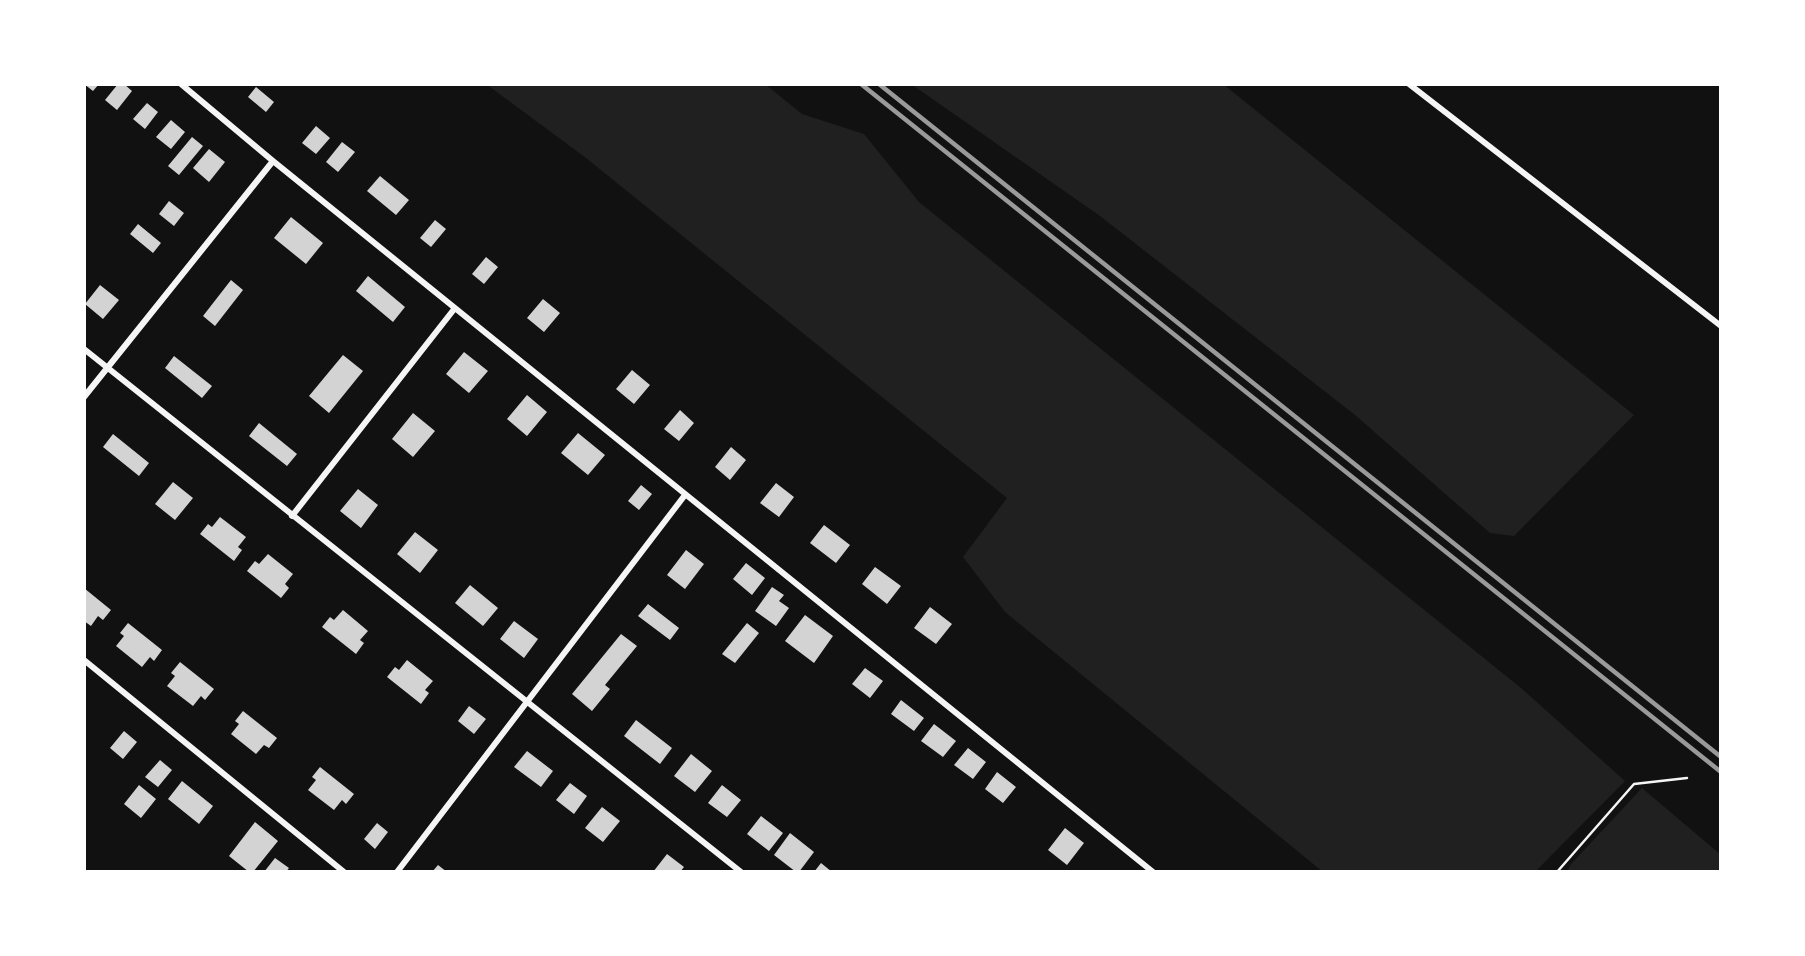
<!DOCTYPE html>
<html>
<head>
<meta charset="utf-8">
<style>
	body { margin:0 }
	#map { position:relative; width:1805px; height:956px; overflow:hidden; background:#111; font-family:Roboto,sans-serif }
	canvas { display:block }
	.frame { position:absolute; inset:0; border:86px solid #fff; pointer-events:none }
</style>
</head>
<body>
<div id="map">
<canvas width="1805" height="956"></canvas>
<div class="frame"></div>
</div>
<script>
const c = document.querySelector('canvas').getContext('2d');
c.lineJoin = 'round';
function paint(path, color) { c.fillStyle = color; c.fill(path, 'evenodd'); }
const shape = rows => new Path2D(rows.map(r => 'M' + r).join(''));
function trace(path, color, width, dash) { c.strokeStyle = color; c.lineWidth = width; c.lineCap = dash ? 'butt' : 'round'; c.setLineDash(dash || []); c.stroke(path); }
paint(shape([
	[486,84,765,84,802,114,864,134,919,202,1521,688,1625,781,1535,872,1323,872,1005,612,963,557,1007,498,586,158],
	[911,84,1223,84,1634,415,1514,536,1490,533,1355,415,1100,216],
	[1642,788,1721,855,1721,872,1567,872,1571,864]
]), '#202020');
paint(shape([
	[84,84,99,84,93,91],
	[118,84,124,84,132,91,117,110,105,100],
	[256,87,274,102,266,112,248,97],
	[147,103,158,112,145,129,133,119],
	[171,120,185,132,171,149,156,137],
	[316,126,330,138,316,154,302,143],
	[192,137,203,146,179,175,168,166],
	[342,142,355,152,338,172,326,162],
	[209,149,225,162,209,182,193,168],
	[380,176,409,200,396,215,367,191],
	[169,201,184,213,174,226,159,214],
	[291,217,323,243,306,264,274,238],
	[435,220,446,229,431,247,420,238],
	[138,224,161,243,153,253,130,234],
	[486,257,498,267,484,284,472,274],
	[368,276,405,307,393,322,356,291],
	[231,280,243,290,215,326,203,316],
	[100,285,119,300,103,319,85,304],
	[543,299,560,313,544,332,527,318],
	[464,352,488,371,469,393,446,374],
	[343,355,363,371,329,413,309,396],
	[174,356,212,386,202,398,165,368],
	[632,370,650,385,634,404,616,389],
	[527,395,547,412,527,436,507,419],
	[680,410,694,423,679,441,664,429],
	[413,413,435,431,413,457,392,439],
	[259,423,297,454,287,466,249,436],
	[578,433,605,455,588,475,561,453],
	[113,434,149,463,139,476,103,447],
	[731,447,746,460,730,480,715,467],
	[173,482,193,498,175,520,155,504],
	[776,483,794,497,779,517,760,503],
	[641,485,652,494,639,510,628,501],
	[358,489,378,505,361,528,340,511],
	[220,517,246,537,238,547,242,550,234,561,200,534,208,524,212,527],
	[824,525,850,545,836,563,810,543],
	[415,532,438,550,420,573,397,554],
	[686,550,704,564,685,589,667,575],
	[268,554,293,574,285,584,289,588,281,598,247,571,255,561,259,564],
	[746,563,765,578,752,595,733,579],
	[875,567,901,586,887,604,862,584],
	[470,585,498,608,483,626,455,603],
	[772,587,784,595,779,601,789,608,776,626,755,611],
	[84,588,111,610,103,620,98,616,91,626,84,621],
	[648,604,679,628,670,640,638,616],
	[930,607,952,624,936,644,914,628],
	[343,610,368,631,360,640,364,643,356,654,322,627,330,617,334,620],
	[805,615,833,636,814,663,785,641],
	[514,621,538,639,524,658,500,639],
	[128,623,162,650,154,661,150,657,142,667,116,646,124,636,120,633],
	[747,623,759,633,735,663,722,654],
	[621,634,637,646,605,685,610,689,592,711,572,694],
	[407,660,433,681,425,690,429,693,421,704,387,677,395,667,399,670],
	[180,662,214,689,205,700,201,696,193,706,167,686,175,676,171,673],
	[865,668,883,681,870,698,852,684],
	[901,700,924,718,914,731,891,714],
	[469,706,486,719,474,734,458,721],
	[243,711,277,738,269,748,264,745,256,754,231,734,239,724,235,721],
	[636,720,672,748,660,764,624,736],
	[934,724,956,741,943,757,921,741],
	[124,731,137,742,123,759,110,748],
	[968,748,986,762,973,779,954,765],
	[527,751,553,771,541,787,514,767],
	[691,754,712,771,695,792,674,776],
	[160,760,172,770,158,787,145,777],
	[320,767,354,794,346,804,342,800,334,810,308,790,316,780,312,777],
	[997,772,1016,787,1003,803,985,789],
	[182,781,213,806,199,824,168,799],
	[570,783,587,796,574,814,556,800],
	[139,785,156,799,141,818,124,804],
	[722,785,741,800,727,817,708,803],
	[602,807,620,821,603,842,585,828],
	[761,816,783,833,769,851,747,834],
	[255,822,278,841,253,872,249,872,229,856],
	[377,823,388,832,375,849,364,839],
	[1065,828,1084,843,1067,865,1048,850],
	[790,833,814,852,799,872,796,872,774,855],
	[667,854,684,867,680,872,653,872],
	[275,858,289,868,286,872,264,872],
	[821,863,832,872,814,872],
	[438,865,447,872,432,872]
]), '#d3d3d3');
trace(shape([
	[1557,872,1634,784,1687,778]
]), '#f5f5f5', 2.5);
trace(shape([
	[181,84,273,161,1153,872],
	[1409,84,1721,326],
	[84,349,741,872],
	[84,397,273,161],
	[292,516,455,308],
	[84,660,344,872],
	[397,872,685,495]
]), '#f5f5f5', 6);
trace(shape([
	[861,84,1721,772],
	[879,84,1721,757]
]), '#9a9a9a', 4.5);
</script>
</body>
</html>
